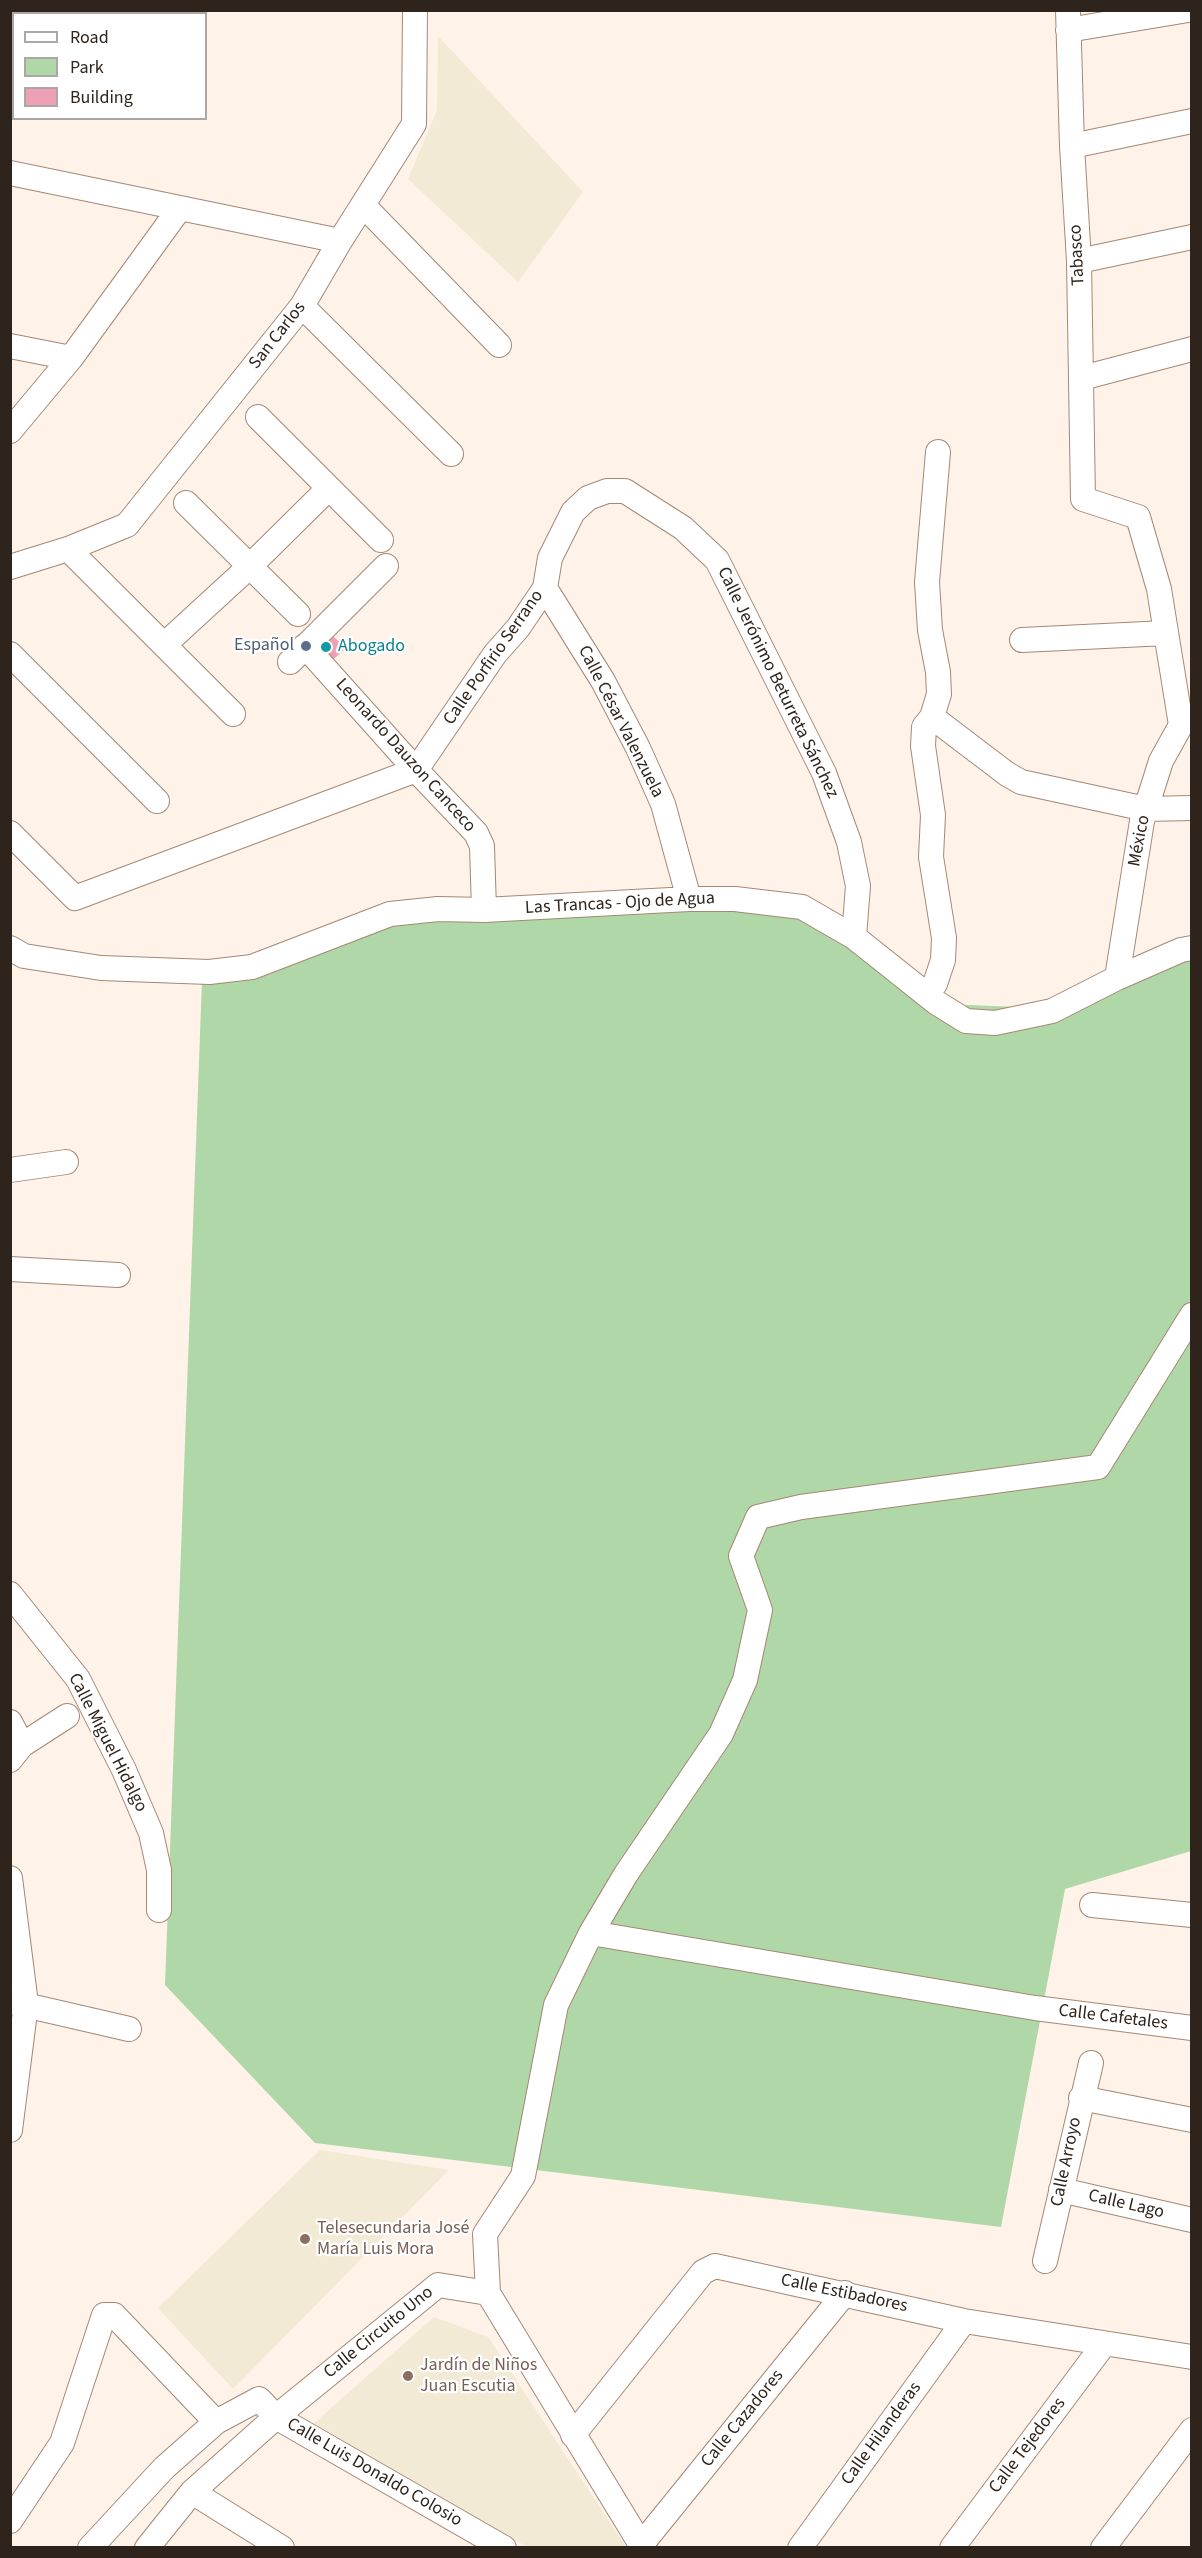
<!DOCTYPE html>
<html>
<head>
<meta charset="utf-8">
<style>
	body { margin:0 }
	#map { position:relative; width:1202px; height:2558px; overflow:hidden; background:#fff2e9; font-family:"Source Sans 3",sans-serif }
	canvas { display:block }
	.frame { position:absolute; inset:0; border:12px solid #2f241c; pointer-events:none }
	.legend { position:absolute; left:12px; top:12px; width:195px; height:108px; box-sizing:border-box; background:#fff; border:2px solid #aca7a4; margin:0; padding:8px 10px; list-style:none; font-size:18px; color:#2f241c }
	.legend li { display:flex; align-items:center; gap:12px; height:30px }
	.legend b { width:30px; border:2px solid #aca7a4 }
</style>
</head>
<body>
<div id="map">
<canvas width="1202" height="2558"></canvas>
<div class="frame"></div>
<ul class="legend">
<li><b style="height:8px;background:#fff"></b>Road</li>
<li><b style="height:16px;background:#b0d7a8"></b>Park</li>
<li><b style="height:16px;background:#eea0b7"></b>Building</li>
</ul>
</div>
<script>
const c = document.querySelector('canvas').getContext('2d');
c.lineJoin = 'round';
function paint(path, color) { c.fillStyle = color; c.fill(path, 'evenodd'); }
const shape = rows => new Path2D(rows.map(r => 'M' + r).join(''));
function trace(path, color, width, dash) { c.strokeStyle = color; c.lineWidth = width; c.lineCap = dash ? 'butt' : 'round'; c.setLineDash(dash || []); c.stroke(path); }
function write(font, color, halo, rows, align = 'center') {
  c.font = font + ' "Source Sans 3",sans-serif'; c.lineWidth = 4.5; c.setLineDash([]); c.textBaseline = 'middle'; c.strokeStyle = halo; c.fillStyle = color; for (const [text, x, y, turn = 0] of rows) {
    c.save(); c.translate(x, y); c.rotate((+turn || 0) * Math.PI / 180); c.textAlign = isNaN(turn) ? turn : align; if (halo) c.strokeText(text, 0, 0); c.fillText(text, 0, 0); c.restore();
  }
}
paint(shape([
	[438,36,583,192,518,282,408,179,437,110],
	[320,2150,449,2170,233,2389,158,2308],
	[434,2317,488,2337,626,2547,527,2547,314,2423]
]), '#f3ead5');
paint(shape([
	[410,905,791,906,942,1004,1043,1008,1191,960,1191,1851,1065,1889,1001,2227,315,2143,165,1985,202,980]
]), '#b0d7a8');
paint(shape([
	[324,628,346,648,325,667,306,646]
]), '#eea0b7');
const minor = shape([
	[1068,10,1072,146,1079,261,1083,499,1138,517,1159,589,1181,725],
	[1068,30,1188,10],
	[1072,146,1192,121],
	[10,173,340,241],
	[363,205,499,345],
	[1079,261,1192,237],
	[302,306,451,454],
	[10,346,71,358],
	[1082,378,1192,349],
	[258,417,381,540],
	[10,431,71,358,180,208],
	[186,503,298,614],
	[68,549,233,714],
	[10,567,68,549,127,525,302,306,340,241,414,124,415,10],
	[545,588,603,681,638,748,663,804,689,899],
	[1022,640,1166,633],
	[164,645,249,567,329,488],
	[305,646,416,770,476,833,482,846,484,910],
	[10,654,157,801],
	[290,662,386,566],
	[932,717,1007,774,1021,782,1146,809,1192,808],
	[10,833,75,898,416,770,495,654,518,628,545,588,550,558,573,512,588,498,607,491,625,491,683,528,717,560,824,773,849,842,858,886,854,937],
	[10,948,24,956,101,968,209,972,252,967,390,914,438,909,484,910,689,899,735,899,802,907,854,937,937,1003,966,1021,995,1023,1052,1011,1117,978,1181,950,1192,948],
	[1117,978,1142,821,1161,761,1181,725,1192,715],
	[924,993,935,984,943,960,944,938,931,857,933,815,923,746,924,727,932,717,939,694,938,672,930,630,927,582,938,452],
	[10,1170,66,1162],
	[10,1269,118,1275],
	[10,1594,78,1679,124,1770,151,1833,159,1870,159,1910],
	[10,1722,22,1745,10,1760],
	[22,1745,67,1716],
	[10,1878,26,2004,10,2130],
	[1092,1905,1192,1915],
	[591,1933,1035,2008,1192,2028],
	[12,2002,129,2029],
	[1081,2098,1192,2120],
	[1061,2190,1192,2220],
	[1045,2261,1091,2063],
	[488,2293,485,2234,523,2176,556,2005,591,1933,626,1874,721,1734,745,1680,760,1610,741,1556,758,1517,801,1507,1098,1467,1192,1315],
	[573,2435,703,2272,715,2266,964,2321,1192,2357],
	[192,2492,282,2548],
	[10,2521,62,2443,104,2315,114,2315,216,2422],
	[641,2545,845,2293],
	[90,2548,164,2468,216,2422,259,2399,276,2417,504,2548],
	[147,2548,192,2492,276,2417,438,2285,488,2293,643,2548],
	[800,2548,964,2321],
	[952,2548,1104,2344],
	[1103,2548,1192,2430]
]);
trace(minor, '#a48874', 26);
trace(minor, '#fff', 24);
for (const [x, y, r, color] of [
	[306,646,6,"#5c6f8a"],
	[326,647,6,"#0f9aa8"],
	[305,2239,6,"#8d6e63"],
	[408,2376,6,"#8d6e63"]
]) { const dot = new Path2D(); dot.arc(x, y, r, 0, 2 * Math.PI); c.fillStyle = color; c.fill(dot); trace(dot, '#fff', 2); }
write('18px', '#2f241c', '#fff', [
	["Tabasco",1078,255,-93],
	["San Carlos",278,336,-52],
	["Calle Porfirio Serrano",494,658,-55],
	["Calle Jerónimo Beturreta Sánchez",777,683,64],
	["Calle César Valenzuela",620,722,63],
	["Leonardo Dauzon Canceco",405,756,48],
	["México",1140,841,-79],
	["Las Trancas - Ojo de Agua",620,904,-3],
	["Calle Miguel Hidalgo",107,1743,63],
	["Calle Cafetales",1113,2018,7],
	["Calle Arroyo",1067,2162,-78],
	["Calle Lago",1126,2205,13],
	["Calle Estibadores",844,2294,12],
	["Calle Circuito Uno",379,2333,-39],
	["Calle Cazadores",743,2419,-51],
	["Calle Hilanderas",882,2434,-54],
	["Calle Tejedores",1028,2446,-53],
	["Calle Luis Donaldo Colosio",374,2473,30]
]);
write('18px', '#4e5e75', '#fff', [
	["Español",294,646]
], 'right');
write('18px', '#0d838f', '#fff', [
	["Abogado",338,647]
], 'left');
write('18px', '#785e54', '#fff', [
	["Telesecundaria José",317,2229],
	["María Luis Mora",317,2250],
	["Jardín de Niños",420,2366],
	["Juan Escutia",420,2387]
], 'left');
</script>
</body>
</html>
